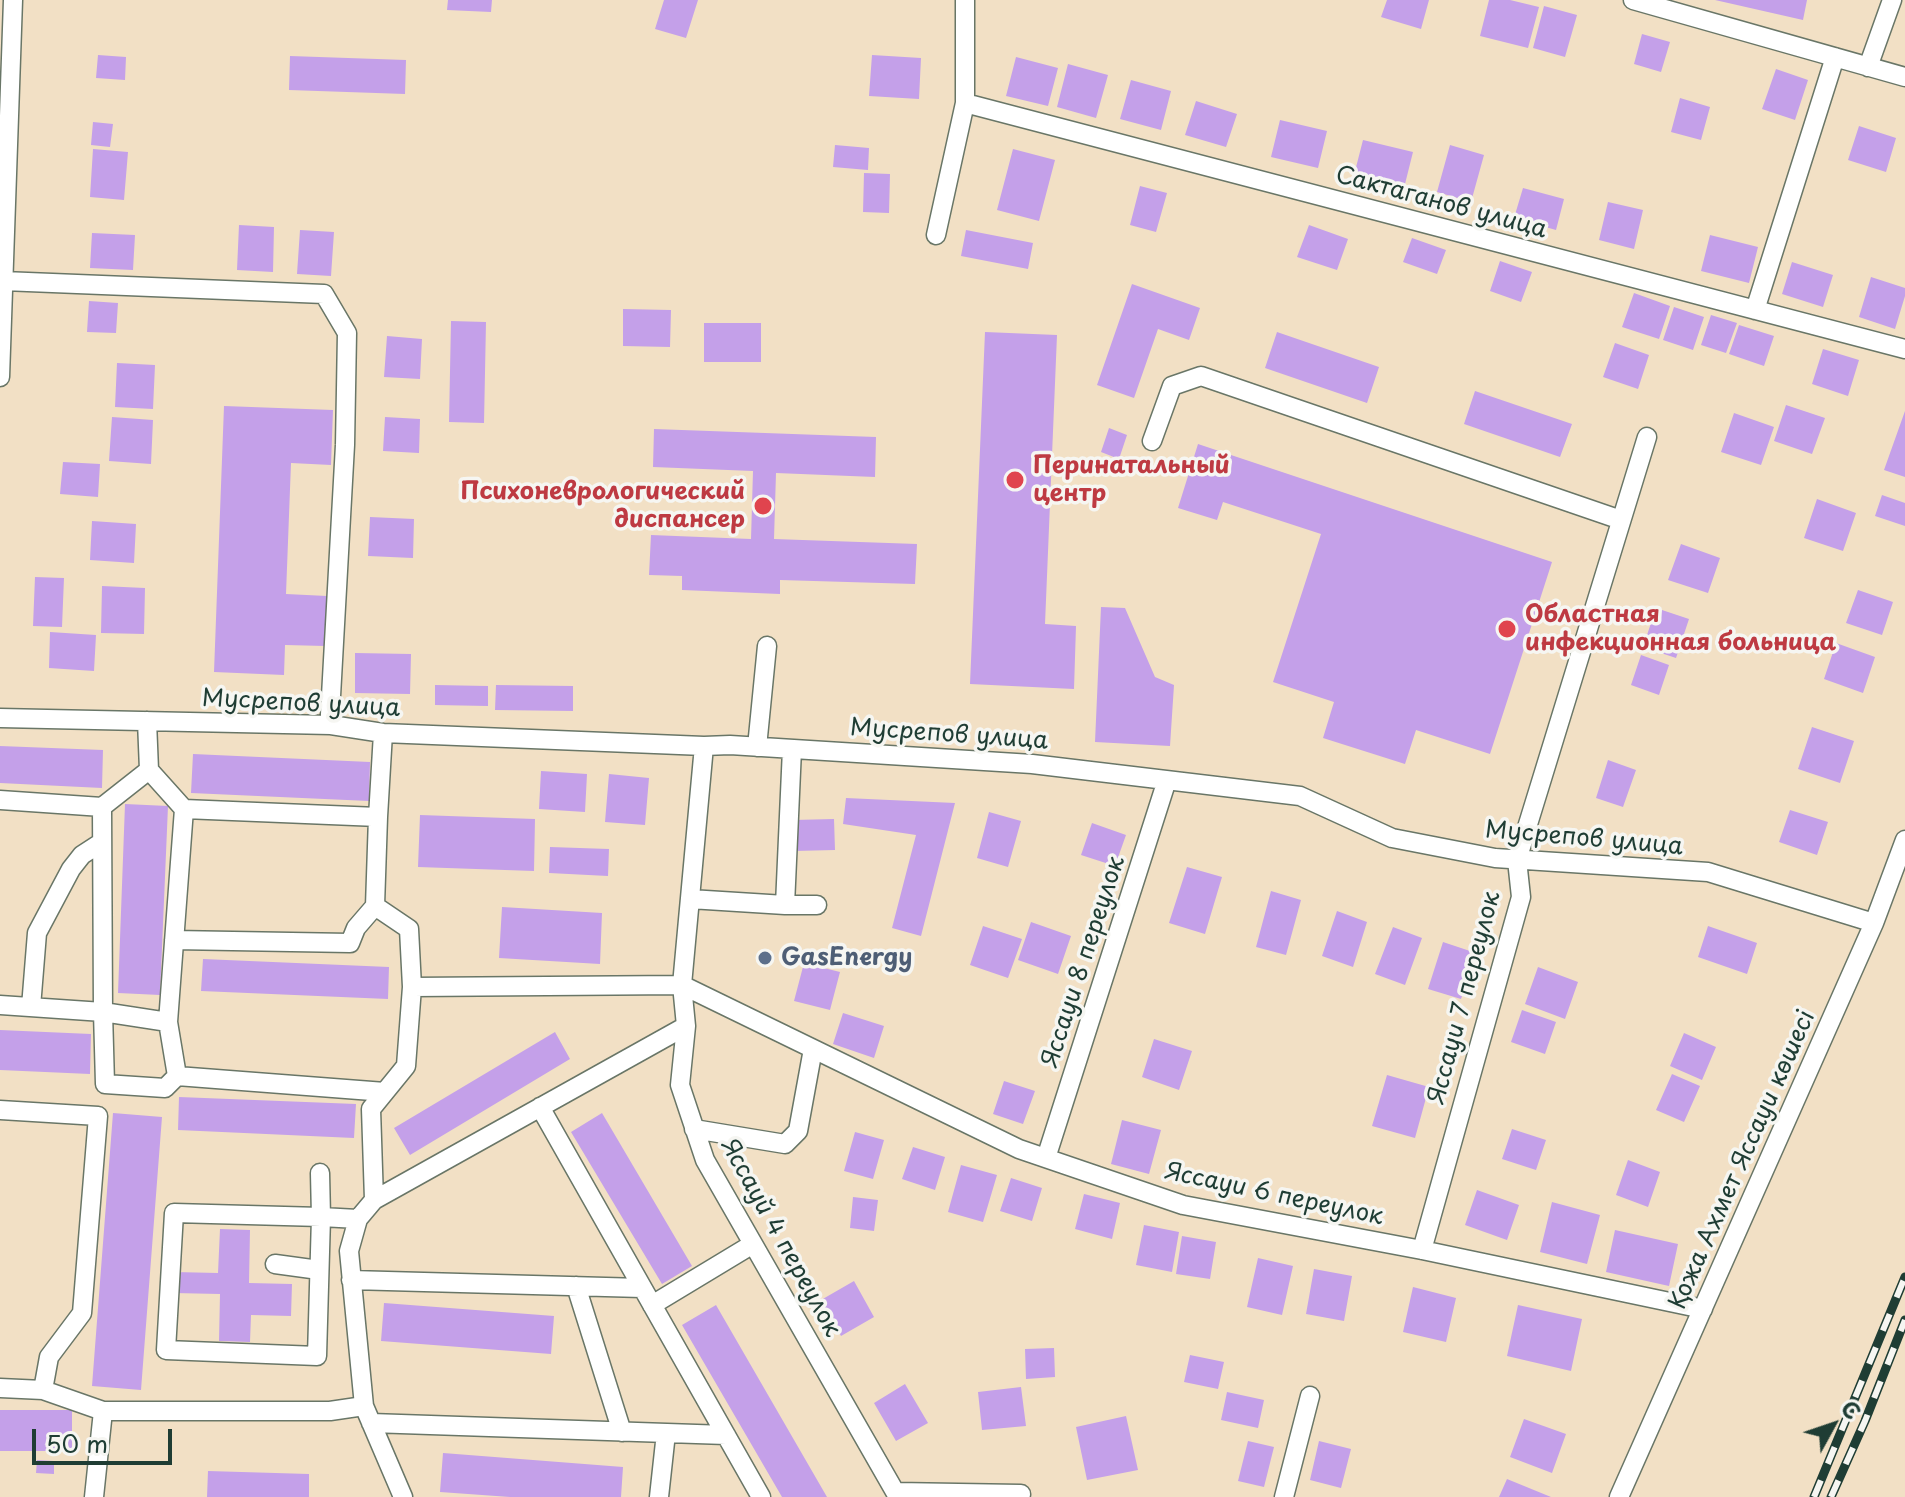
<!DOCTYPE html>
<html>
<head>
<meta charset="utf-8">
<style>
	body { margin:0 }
	#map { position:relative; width:1905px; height:1497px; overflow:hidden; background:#f2e0c5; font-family:"Playpen Sans",sans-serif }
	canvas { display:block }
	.north { position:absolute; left:1793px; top:1385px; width:80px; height:80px; -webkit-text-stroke:6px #f6f6f2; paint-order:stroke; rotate:50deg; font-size:22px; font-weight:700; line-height:32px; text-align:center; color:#1f3d34 }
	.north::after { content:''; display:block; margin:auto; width:28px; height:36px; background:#1f3d34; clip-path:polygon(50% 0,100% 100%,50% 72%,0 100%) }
	.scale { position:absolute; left:32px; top:1429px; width:140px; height:36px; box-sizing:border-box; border:4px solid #1f3d34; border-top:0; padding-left:10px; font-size:24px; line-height:28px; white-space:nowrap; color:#1f3d34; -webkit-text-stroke:6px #f6f6f2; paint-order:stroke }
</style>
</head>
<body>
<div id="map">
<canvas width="1905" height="1497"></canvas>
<div class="north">С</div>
<div class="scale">50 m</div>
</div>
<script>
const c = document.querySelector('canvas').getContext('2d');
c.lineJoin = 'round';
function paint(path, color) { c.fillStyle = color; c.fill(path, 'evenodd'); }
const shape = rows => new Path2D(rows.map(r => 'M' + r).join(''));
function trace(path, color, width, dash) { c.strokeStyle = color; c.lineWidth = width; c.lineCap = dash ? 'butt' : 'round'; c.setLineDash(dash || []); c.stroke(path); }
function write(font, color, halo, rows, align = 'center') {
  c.font = font + ' "Playpen Sans",sans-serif'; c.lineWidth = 7; c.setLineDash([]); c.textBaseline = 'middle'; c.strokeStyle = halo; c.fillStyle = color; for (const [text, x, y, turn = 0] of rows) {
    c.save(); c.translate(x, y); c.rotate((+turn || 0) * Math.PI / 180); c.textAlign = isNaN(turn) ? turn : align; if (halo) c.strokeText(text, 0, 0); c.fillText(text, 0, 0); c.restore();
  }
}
paint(shape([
	[448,0,492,0,491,12,447,10],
	[664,0,698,0,686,38,655,29],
	[1387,0,1429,0,1421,29,1381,17],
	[1489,0,1510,0,1539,7,1528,48,1480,36],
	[1715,0,1807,0,1803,20],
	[1544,6,1577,15,1565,57,1533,48],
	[1642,34,1670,42,1661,72,1634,64],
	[98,55,126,57,125,80,96,78],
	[872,55,921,58,919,99,869,96],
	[290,56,406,60,405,94,289,90],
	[1016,57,1058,68,1048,106,1006,96],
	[1068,64,1108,75,1096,118,1057,107],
	[1776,69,1808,80,1795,120,1762,109],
	[1131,80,1171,91,1161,130,1120,119],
	[1680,98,1710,107,1701,140,1671,132],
	[1196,101,1237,114,1226,147,1185,135],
	[1280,120,1327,131,1318,168,1271,157],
	[93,122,113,124,110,147,91,145],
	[1859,126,1896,138,1886,172,1848,160],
	[1363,140,1413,152,1403,192,1353,179],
	[835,145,869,148,868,170,833,167],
	[1450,145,1484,155,1471,202,1437,192],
	[93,149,128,152,124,200,90,197],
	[1013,149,1055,160,1039,221,997,210],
	[864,173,890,174,889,213,863,212],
	[1140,186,1167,193,1156,232,1130,225],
	[1523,188,1564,199,1556,230,1514,218],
	[1608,202,1643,210,1634,249,1599,240],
	[239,225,274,227,273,272,237,270],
	[1309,225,1348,239,1337,270,1297,257],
	[300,230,334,232,331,276,297,274],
	[966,230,1033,243,1028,269,961,256],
	[92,233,135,235,133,270,90,268],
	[1710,235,1758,247,1749,283,1701,271],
	[1412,238,1446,250,1437,274,1403,262],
	[1500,261,1532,272,1521,302,1490,291],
	[1792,262,1833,275,1823,307,1782,294],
	[1871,277,1905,288,1905,296,1895,329,1859,317],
	[1132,284,1200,308,1189,340,1158,329,1134,398,1097,385],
	[1634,293,1670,306,1659,339,1622,327],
	[89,301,118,303,116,333,87,332],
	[1674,307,1704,317,1693,350,1663,340],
	[623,309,671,310,670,347,623,346],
	[1711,315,1737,323,1726,353,1701,345],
	[451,321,486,322,484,423,449,422],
	[704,323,761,323,761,362,704,362],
	[1739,325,1774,336,1764,366,1729,354],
	[985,332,1057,335,1045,624,1076,626,1074,689,970,684],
	[1277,332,1379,367,1367,403,1265,368],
	[387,336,422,339,420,379,384,377],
	[1615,343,1649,355,1638,389,1603,377],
	[1823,349,1859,360,1848,396,1812,384],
	[117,363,155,365,153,409,115,407],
	[1475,391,1572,424,1560,457,1464,424],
	[1786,405,1825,418,1812,454,1774,441],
	[224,406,333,410,331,465,291,463,286,594,327,596,325,646,285,645,284,675,214,672],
	[1905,411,1905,477,1884,470],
	[1734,413,1774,427,1761,465,1721,452],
	[112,417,153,420,151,464,109,461],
	[385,417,420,419,419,453,383,451],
	[1109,428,1127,435,1119,459,1101,452],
	[654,429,876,437,875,477,776,473,774,539,917,544,915,584,780,580,780,594,682,590,682,576,649,575,651,535,751,539,753,471,653,467],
	[1198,444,1552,562,1490,754,1416,730,1405,764,1323,738,1334,702,1273,682,1321,534,1223,502,1217,520,1178,508],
	[63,462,100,464,98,497,60,494],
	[1882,495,1905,503,1905,526,1875,516],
	[1817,499,1856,513,1843,551,1804,538],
	[370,517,414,519,413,558,368,556],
	[92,521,136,524,134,563,90,560],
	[1681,544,1720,558,1708,593,1668,580],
	[35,577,64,578,62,627,33,626],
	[102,586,145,588,144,634,101,633],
	[1858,590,1893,602,1882,635,1846,623],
	[1101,607,1125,608,1155,677,1174,685,1170,746,1095,742],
	[1656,608,1689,619,1676,658,1643,647],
	[50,632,96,635,94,671,49,668],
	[1836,643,1875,657,1863,693,1824,679],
	[355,653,411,654,410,694,355,693],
	[1641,655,1669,665,1659,695,1631,685],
	[435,685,488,686,488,706,435,705],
	[496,685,573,686,573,711,495,710],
	[1812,727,1854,741,1840,783,1798,769],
	[0,746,103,750,102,788,0,783],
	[193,754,370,762,369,801,191,793],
	[1608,760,1636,770,1623,807,1596,798],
	[541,771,587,774,585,812,539,809],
	[609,774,649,778,645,825,605,822],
	[846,798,955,803,921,936,892,928,916,835,843,824],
	[125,804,168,806,160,995,118,993],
	[1790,810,1828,822,1817,855,1779,842],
	[989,812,1021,821,1008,867,977,858],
	[420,815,535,819,534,871,418,867],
	[834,819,835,850,794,851,793,820],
	[1092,823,1126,835,1115,866,1081,855],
	[550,847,609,849,608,876,549,873],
	[1187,867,1222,877,1205,934,1169,923],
	[1271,891,1301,900,1286,955,1256,947],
	[502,907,602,913,600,964,499,958],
	[1337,911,1367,922,1353,967,1322,956],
	[1031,922,1071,936,1058,974,1018,960],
	[983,926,1022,939,1008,978,970,965],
	[1708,926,1757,943,1747,974,1698,957],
	[1393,927,1422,938,1405,985,1375,974],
	[1443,942,1476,953,1461,999,1428,989],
	[203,959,389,967,388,999,201,991],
	[804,963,840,972,830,1010,794,1001],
	[1538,967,1578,982,1565,1019,1525,1004],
	[1522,1010,1556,1022,1545,1054,1511,1042],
	[843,1013,884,1026,874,1058,833,1044],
	[0,1030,91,1034,90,1074,0,1070],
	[555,1032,570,1059,410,1155,394,1128],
	[1684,1033,1716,1047,1702,1080,1670,1066],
	[1154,1039,1192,1051,1179,1090,1142,1077],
	[1672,1074,1700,1086,1684,1122,1656,1110],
	[1387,1075,1429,1087,1415,1138,1372,1126],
	[1004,1081,1035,1091,1023,1124,993,1114],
	[179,1097,356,1104,354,1138,178,1130],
	[113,1113,162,1117,141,1390,92,1386],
	[602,1113,692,1266,662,1284,571,1132],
	[1122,1120,1161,1130,1149,1174,1111,1164],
	[1512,1129,1546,1140,1536,1170,1502,1159],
	[855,1132,884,1140,873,1179,844,1171],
	[913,1147,945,1157,935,1190,902,1179],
	[1628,1160,1660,1172,1648,1207,1616,1195],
	[961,1165,997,1175,983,1222,948,1212],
	[1011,1178,1042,1188,1032,1221,1000,1211],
	[1477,1190,1519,1205,1507,1240,1465,1225],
	[1084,1194,1120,1203,1112,1239,1075,1229],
	[853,1197,878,1200,874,1231,850,1228],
	[1552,1202,1600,1215,1587,1264,1540,1252],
	[1144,1225,1179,1232,1172,1272,1136,1265],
	[220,1229,250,1230,249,1283,292,1284,291,1316,251,1315,250,1342,219,1341,220,1294,173,1293,174,1272,218,1273],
	[1615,1230,1678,1244,1669,1286,1606,1272],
	[1182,1236,1216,1242,1210,1279,1176,1274],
	[1258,1258,1293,1266,1282,1315,1247,1307],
	[1314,1269,1352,1276,1344,1321,1306,1314],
	[854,1281,874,1317,841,1336,821,1300],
	[1413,1287,1456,1298,1446,1342,1403,1332],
	[384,1303,554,1316,551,1354,381,1341],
	[716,1305,827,1497,782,1497,682,1325],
	[1518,1305,1582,1319,1571,1371,1507,1356],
	[1054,1348,1055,1377,1026,1379,1025,1349],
	[1190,1355,1224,1362,1218,1389,1184,1382],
	[905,1384,928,1423,896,1441,874,1403],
	[1021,1387,1026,1426,982,1430,978,1392],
	[1227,1392,1264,1400,1258,1428,1221,1420],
	[0,1410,72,1410,72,1451,0,1451],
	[1126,1416,1138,1470,1087,1480,1076,1427],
	[1524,1419,1566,1434,1552,1473,1510,1457],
	[1248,1441,1274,1447,1264,1487,1238,1481],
	[1319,1441,1351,1449,1341,1488,1310,1480],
	[443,1453,623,1467,621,1497,510,1497,440,1492],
	[37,1460,54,1461,54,1474,36,1473],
	[208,1471,309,1474,309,1497,207,1497],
	[1507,1479,1551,1497,1499,1497]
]), '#c4a0e9');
const minor = shape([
	[1633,0,1905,77],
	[1868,67,1892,0],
	[965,103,1905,349],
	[936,235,965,103,965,0],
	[3,281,324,294,347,333,345,445,330,714,331,725],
	[1755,310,1835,57],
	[0,377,13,0],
	[1152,441,1172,386,1201,376,1621,520],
	[0,718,331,725,383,733,704,746,730,745,1032,764,1300,796,1392,838,1495,858,1708,872,1874,923],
	[704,746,682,985,686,1026,680,1085,705,1160,898,1497],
	[757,747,767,646],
	[792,749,785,905,817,905],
	[149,770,102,807,103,1012,105,1084,165,1088,177,1076],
	[0,800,102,807],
	[184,809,378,817],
	[690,899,785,905],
	[174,940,350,943,356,928,375,906],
	[412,987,682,985,1019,1149,1183,1205,1422,1250,1703,1309],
	[0,1005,103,1012,168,1022,184,809,149,770,147,721],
	[31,1007,37,933,71,869,82,855,102,842],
	[168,1022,177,1076,385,1092],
	[540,1107,761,1497],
	[0,1110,98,1116,82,1313,49,1357,43,1390],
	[694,1129,785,1144,798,1131,813,1049],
	[1046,1158,1167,780],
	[320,1173,321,1217,317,1356,166,1350,174,1213,321,1217,358,1219],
	[374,1200,371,1109,406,1066,412,987,409,929,375,906,378,817,383,733],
	[1422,1250,1521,897,1517,860,1647,437],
	[275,1264,319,1270],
	[351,1280,642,1288],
	[576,1286,622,1432],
	[652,1305,753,1244],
	[0,1388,43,1390,103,1411,94,1497],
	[103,1411,330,1411,364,1406],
	[371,1423,726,1435],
	[896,1492,1021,1494],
	[403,1497,364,1406,349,1251,358,1219,374,1200,686,1026],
	[659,1497,666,1433],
	[1284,1497,1310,1396],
	[1619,1497,1874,923,1905,840]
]);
trace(minor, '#697667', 21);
trace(minor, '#fff', 18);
const rail = shape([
	[1814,1497,1905,1277],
	[1831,1497,1865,1421,1905,1320]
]);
trace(rail, '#1f3d34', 9);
trace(rail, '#f6f6f2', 6, [18]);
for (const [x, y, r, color] of [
	[1015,480,10,"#e0444e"],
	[763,506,10,"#e0444e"],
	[1507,629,10,"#e0444e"],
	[765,958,8,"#5c6f8a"]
]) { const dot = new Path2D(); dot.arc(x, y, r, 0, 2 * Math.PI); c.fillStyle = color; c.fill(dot); trace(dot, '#f6f6f2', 3); }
write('24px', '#1f3d34', '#f6f6f2', [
	["Сактаганов улица",1441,203,15],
	["Мусрепов улица",301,704,3],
	["Мусрепов улица",949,735,4],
	["Мусрепов улица",1584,839,5],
	["Яссауи 8 переулок",1084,962,-72],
	["Яссауи 7 переулок",1465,998,-75],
	["Қожа Ахмет Яссауи көшесі",1743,1160,-66],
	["Яссауи 6 переулок",1274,1195,12],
	["Яссауй 4 переулок",780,1238,61]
]);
write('bold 24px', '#be3a42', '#f6f6f2', [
	["Перинатальный",1033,466],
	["центр",1033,494],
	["Психоневрологический",745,492,"right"],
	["диспансер",745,520,"right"],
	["Областная",1525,615],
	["инфекционная больница",1525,643]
], 'left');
write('bold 24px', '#4e5e75', '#f6f6f2', [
	["GasEnergy",781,958]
], 'left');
</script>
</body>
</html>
